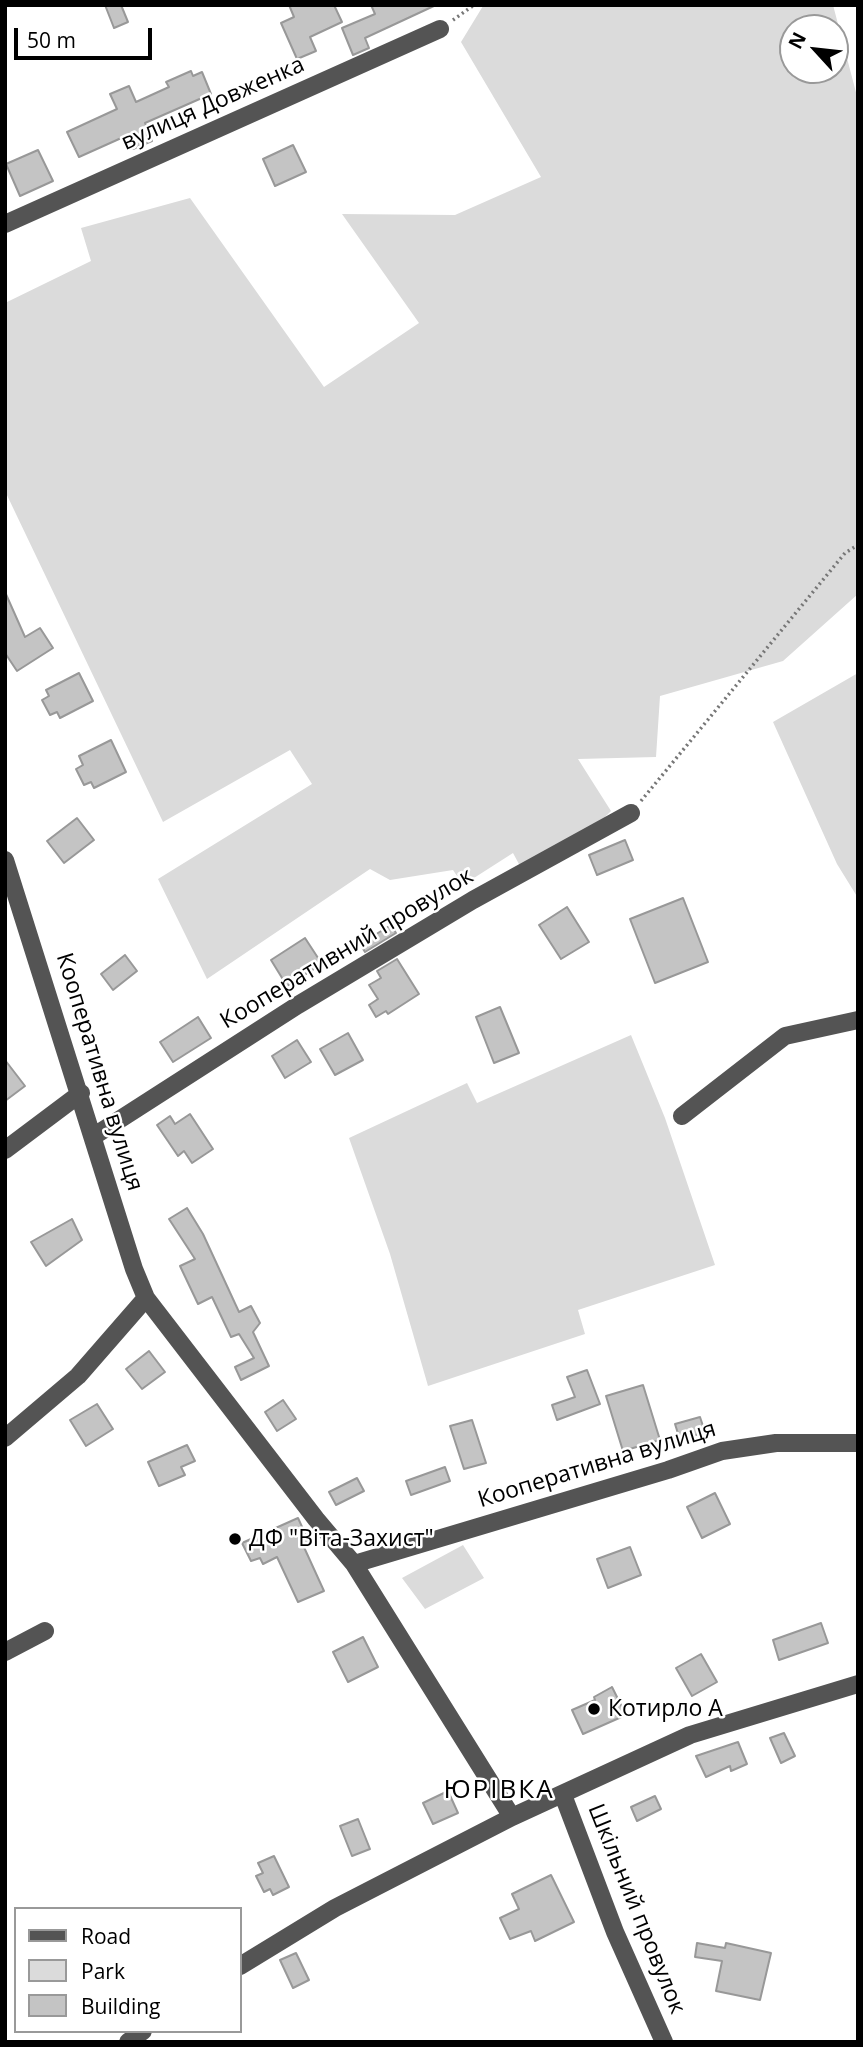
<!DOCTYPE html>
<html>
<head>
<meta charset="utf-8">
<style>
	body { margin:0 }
	#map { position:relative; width:863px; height:2047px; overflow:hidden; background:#fff; font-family:"Open Sans",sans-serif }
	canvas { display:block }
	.frame { position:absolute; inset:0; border:7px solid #000; pointer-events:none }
	.legend { position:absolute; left:14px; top:1907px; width:228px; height:126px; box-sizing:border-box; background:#fff; border:2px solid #999; margin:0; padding:9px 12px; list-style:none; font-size:21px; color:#000 }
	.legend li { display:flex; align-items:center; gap:14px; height:35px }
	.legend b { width:35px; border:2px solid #999 }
	.north { position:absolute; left:779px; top:14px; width:70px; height:70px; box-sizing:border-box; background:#fff; border:2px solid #999; border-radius:50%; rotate:297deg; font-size:19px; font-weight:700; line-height:28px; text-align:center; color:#000 }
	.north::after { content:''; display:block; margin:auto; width:24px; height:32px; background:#000; clip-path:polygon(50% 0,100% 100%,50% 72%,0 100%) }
	.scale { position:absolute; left:14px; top:28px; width:138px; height:32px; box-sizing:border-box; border:4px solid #000; border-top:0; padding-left:9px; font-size:21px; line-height:24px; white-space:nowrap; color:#000; -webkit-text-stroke:5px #fff; paint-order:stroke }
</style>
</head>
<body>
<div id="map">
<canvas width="863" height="2047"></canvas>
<div class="frame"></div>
<ul class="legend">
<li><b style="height:9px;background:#545454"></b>Road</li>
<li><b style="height:19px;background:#dbdbdb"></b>Park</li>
<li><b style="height:19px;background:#c4c4c4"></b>Building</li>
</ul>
<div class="north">N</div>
<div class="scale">50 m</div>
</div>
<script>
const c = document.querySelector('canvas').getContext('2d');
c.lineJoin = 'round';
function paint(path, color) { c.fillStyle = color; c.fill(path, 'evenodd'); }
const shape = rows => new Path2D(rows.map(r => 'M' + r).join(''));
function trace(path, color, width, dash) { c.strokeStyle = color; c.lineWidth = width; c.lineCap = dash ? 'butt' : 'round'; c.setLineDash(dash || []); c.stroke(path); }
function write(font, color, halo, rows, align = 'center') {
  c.font = font + ' "Open Sans",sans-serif'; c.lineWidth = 5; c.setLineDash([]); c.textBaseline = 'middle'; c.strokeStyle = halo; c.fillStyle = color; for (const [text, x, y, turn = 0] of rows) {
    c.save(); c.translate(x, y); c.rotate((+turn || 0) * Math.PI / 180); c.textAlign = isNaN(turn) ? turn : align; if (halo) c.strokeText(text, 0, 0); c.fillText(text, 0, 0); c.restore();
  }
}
paint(shape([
	[833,5,858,100,858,594,783,661,660,696,656,757,578,759,611,811,596,826,520,866,513,853,463,885,453,870,390,880,370,869,207,979,158,879,312,784,290,750,163,822,5,491,5,303,91,261,81,228,190,198,324,387,419,323,342,214,455,215,541,177,461,42,483,6],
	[793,28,835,28,835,70,793,70],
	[858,673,858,898,837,864,773,722],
	[631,1035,665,1118,715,1265,578,1310,585,1334,428,1386,390,1254,349,1138,467,1083,477,1103],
	[463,1545,484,1578,425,1609,402,1578]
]), '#dbdbdb');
const building = shape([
	[105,5,121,5,128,22,114,28,105,5],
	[289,5,334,5,342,22,310,37,316,51,297,59,281,23,294,17,289,5],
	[371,5,436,5,365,38,369,48,353,55,342,28,375,14,371,5],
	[191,71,193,76,202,72,211,94,145,123,152,141,133,149,128,135,79,157,67,132,117,109,110,94,129,86,136,102,169,87,166,82,191,71],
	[293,145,306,172,275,186,263,159,293,145],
	[38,150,53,181,20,196,6,164,38,150],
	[5,592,25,637,40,628,53,648,17,671,5,653,5,592],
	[79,673,93,701,60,718,57,712,50,715,42,700,49,696,46,690,79,673],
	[111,740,126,772,94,788,91,782,84,785,76,769,83,765,79,756,111,740],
	[77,818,94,840,64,863,47,841,77,818],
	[625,840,633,860,597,875,589,855,625,840],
	[683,898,708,962,655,983,630,919,683,898],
	[567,907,589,942,561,959,539,925,567,907],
	[391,925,396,933,365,952,360,944,391,925],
	[305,938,322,964,287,986,271,960,305,938],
	[125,955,137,971,113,990,101,974,125,955],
	[397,959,419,994,388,1014,386,1011,376,1017,369,1005,378,999,369,985,381,978,377,971,397,959],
	[500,1007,519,1053,494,1063,476,1017,500,1007],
	[198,1017,211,1038,173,1062,160,1042,198,1017],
	[348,1033,363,1060,335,1075,320,1049,348,1033],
	[297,1040,311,1062,285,1078,272,1056,297,1040],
	[5,1060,25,1086,5,1101,5,1060],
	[190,1114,213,1149,192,1163,184,1151,178,1156,157,1125,170,1116,175,1124,190,1114],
	[187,1208,203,1234,239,1312,251,1306,260,1323,253,1332,269,1366,241,1380,235,1367,254,1358,239,1334,231,1337,212,1297,198,1304,180,1266,195,1259,169,1219,187,1208],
	[72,1219,82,1240,46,1266,31,1242,72,1219],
	[149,1351,165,1372,142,1389,126,1369,149,1351],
	[587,1370,600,1404,557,1420,552,1405,575,1397,567,1377,587,1370],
	[643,1385,660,1440,623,1451,606,1396,643,1385],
	[283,1400,296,1419,277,1431,265,1412,283,1400],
	[97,1404,113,1429,86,1446,70,1420,97,1404],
	[700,1417,705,1432,680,1440,675,1424,700,1417],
	[472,1420,486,1463,464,1469,450,1426,472,1420],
	[187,1445,195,1461,181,1467,185,1475,159,1486,148,1462,187,1445],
	[445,1467,450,1481,411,1495,406,1481,445,1467],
	[357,1478,364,1491,336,1505,329,1492,357,1478],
	[715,1493,730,1524,702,1538,687,1507,715,1493],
	[298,1518,309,1542,303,1545,324,1591,298,1602,277,1557,263,1564,260,1558,251,1561,242,1543,298,1518],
	[630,1547,641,1575,608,1588,597,1559,630,1547],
	[821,1623,828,1643,779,1660,773,1640,821,1623],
	[363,1637,378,1667,348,1682,333,1652,363,1637],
	[701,1654,717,1682,692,1696,676,1668,701,1654],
	[612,1687,626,1715,583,1734,572,1710,595,1700,594,1697,612,1687],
	[784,1733,795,1756,781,1763,770,1738,784,1733],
	[738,1742,747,1764,731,1771,730,1766,706,1777,696,1756,738,1742],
	[448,1791,458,1813,433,1824,423,1803,448,1791],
	[655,1796,661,1809,637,1821,631,1807,655,1796],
	[358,1819,370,1849,352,1856,340,1826,358,1819],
	[274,1856,289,1887,273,1895,270,1889,264,1892,256,1876,263,1873,258,1863,274,1856],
	[551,1875,574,1922,535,1941,531,1931,510,1939,500,1918,519,1909,512,1894,551,1875],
	[697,1943,725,1948,726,1943,771,1953,760,2000,716,1991,722,1961,695,1957,697,1943],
	[296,1953,309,1980,293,1988,280,1960,296,1953]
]);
paint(building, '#c4c4c4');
trace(building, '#989898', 2);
trace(shape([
	[453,20,474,5],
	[641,801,845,553,858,545]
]), '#767676', 3.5, [2, 3.5]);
trace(shape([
	[5,224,440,29],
	[5,860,134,1269,146,1298,316,1519,354,1564,512,1817],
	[682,1116,785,1036,858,1020],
	[94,1136,298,1005,473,900,631,813],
	[5,1150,81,1093],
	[5,1438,78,1376,146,1298],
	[354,1564,668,1470,722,1451,776,1443,858,1443],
	[5,1652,45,1631],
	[563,1795,615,1932,664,2042],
	[240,1966,335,1908,512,1817,690,1735,858,1684],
	[128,2042,143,2031]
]), '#545454', 18);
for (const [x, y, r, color] of [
	[235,1539,7,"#000"],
	[594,1709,7,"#000"]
]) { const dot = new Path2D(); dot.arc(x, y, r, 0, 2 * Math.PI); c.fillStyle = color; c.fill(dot); trace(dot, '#fff', 2.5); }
write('23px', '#000', '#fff', [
	["вулиця Довженка",213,104,-24],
	["Кооперативний провулок",347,949,-31],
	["Кооперативна вулиця",99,1072,73],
	["Кооперативна вулиця",597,1465,-17],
	["Шкільний провулок",636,1909,68]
]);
write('23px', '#000', '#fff', [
	["ДФ \"Віта-Захист\"",249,1539],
	["Котирло А",608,1709]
], 'left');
c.letterSpacing = '2px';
write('26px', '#000', '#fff', [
	["ЮРІВКА",499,1791]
]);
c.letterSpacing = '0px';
</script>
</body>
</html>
